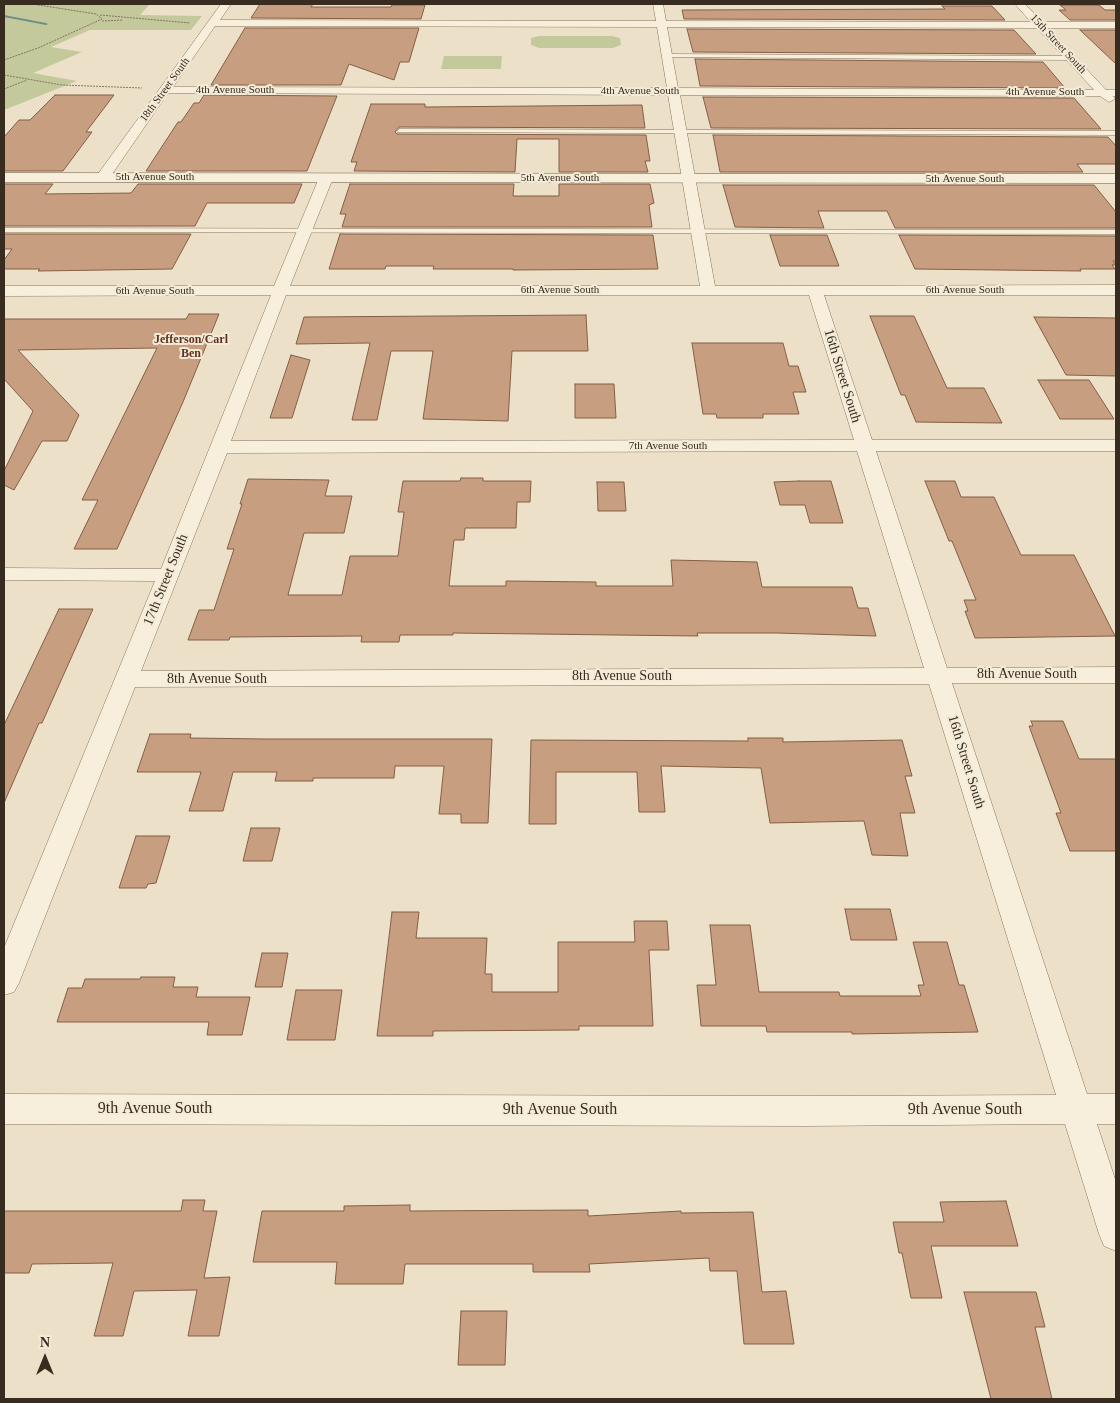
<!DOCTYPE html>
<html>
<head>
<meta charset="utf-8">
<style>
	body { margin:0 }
	#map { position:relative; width:1120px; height:1403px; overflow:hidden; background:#ece1c8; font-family:Georgia,serif }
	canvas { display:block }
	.frame { position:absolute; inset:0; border:5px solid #382c21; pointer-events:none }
	.north { position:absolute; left:20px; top:1333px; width:50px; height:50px; -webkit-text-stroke:4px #f4ebd7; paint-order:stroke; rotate:0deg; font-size:14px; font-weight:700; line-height:20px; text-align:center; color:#382c21 }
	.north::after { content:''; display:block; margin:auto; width:18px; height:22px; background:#382c21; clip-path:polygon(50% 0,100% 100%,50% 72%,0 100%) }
</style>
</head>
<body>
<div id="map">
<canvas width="1120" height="1403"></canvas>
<div class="frame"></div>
<div class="north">N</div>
</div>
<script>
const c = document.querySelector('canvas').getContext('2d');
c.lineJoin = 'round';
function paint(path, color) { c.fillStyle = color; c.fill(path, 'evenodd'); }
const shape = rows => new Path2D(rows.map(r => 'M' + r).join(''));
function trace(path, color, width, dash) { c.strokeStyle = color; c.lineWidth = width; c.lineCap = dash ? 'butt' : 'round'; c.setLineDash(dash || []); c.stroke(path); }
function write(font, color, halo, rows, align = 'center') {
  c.font = font + ' Georgia,serif'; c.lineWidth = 4; c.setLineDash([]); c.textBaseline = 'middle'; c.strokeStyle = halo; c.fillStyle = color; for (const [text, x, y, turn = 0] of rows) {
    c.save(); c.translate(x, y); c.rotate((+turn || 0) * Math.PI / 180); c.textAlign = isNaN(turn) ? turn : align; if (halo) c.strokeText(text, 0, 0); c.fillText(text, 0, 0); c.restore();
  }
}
paint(shape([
	[4,4,150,4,140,15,202,16,191,30,90,30,51,47,82,52,33,73,77,81,4,110],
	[539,36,612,36,620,38,621,45,613,48,539,48,531,45,531,38],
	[444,56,502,56,501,69,441,69]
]), '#c4c99c');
paint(shape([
	[4,15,46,23,48,24,46,25,4,17,4,15]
]), '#708e87');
const building = shape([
	[260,4,313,4,311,7,391,7,392,5,425,5,421,19,251,18,260,4],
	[1060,5,1099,5,1105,10,1116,10,1116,20,1070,20,1059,10,1066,10,1060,5],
	[942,6,992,6,1005,20,684,19,682,10,945,9,942,6],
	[245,28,419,28,409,62,400,62,394,80,349,64,341,85,211,85,245,28],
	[687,29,1014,30,1036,54,693,52,687,29],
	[1080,30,1116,30,1116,64,1080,30],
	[695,59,1043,62,1065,88,700,86,695,59],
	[55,95,114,95,86,132,92,132,63,171,4,171,4,137,19,120,30,120,55,95],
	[204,95,337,96,307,171,146,171,178,122,181,122,194,103,199,103,204,95],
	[703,97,1074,98,1101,129,711,128,703,97],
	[371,104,425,104,425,107,642,105,645,128,399,127,395,132,397,134,646,135,650,161,645,161,648,172,559,172,559,139,517,139,515,172,354,171,357,162,351,162,371,104],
	[713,135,1108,137,1116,146,1116,164,1077,164,1083,172,720,172,713,135],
	[4,184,53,184,45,194,131,193,138,184,302,184,294,203,207,203,195,226,4,226,4,184],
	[350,184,514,184,513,196,559,196,559,184,650,184,654,203,649,205,652,227,342,227,346,214,340,214,350,184],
	[723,185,1094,185,1116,212,1116,228,895,228,887,211,818,211,824,228,735,227,723,185],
	[4,234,191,234,172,269,38,271,40,269,4,269,4,260,12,249,4,249,4,234],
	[340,234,653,235,658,269,513,270,513,269,433,269,434,266,386,266,385,269,329,269,340,234],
	[770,235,827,235,839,266,780,266,770,235],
	[899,235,1116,236,1116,261,1113,261,1116,265,1112,265,1115,269,1080,269,1081,271,915,269,899,235],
	[189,314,219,314,183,402,117,549,74,549,98,500,82,500,157,348,18,350,79,415,67,441,42,441,14,490,4,485,4,471,33,411,4,379,4,319,186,319,189,314],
	[586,315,588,351,512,351,508,421,423,419,433,351,391,351,377,420,352,420,370,343,296,344,304,317,586,315],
	[870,316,914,316,947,388,984,388,1002,423,916,422,905,395,901,395,870,316],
	[1034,317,1116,318,1116,376,1066,375,1034,317],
	[692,343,783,343,789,366,798,366,806,392,793,392,799,414,763,414,763,418,717,418,716,414,703,414,692,343],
	[291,355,310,360,292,418,270,418,291,355],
	[1038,380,1089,380,1114,419,1060,419,1038,380],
	[575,384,614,384,616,418,575,418,575,384],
	[461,478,483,478,483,481,531,481,530,502,517,502,516,528,465,528,464,540,454,540,449,586,506,586,506,581,596,582,596,586,673,586,671,560,757,562,762,587,852,587,858,608,868,608,876,636,777,633,697,633,698,636,453,633,453,635,400,635,399,642,361,642,362,636,230,637,229,640,188,640,199,610,214,610,234,549,227,549,242,504,240,504,248,479,329,480,325,496,352,496,344,533,304,533,288,595,342,595,350,556,398,556,404,512,398,512,403,481,460,481,461,478],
	[799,481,831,481,843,523,810,523,805,505,780,505,774,482,799,481],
	[925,481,955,481,961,497,994,497,1021,555,1074,555,1115,636,975,638,965,611,968,611,964,600,976,600,952,541,949,541,925,481],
	[597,482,624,482,626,511,598,511,597,482],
	[59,609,93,609,42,723,39,723,4,803,4,725,59,609],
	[1031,721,1063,721,1079,759,1116,759,1116,851,1070,851,1056,813,1061,813,1029,726,1033,726,1031,721],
	[150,734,191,734,190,738,266,739,492,739,488,823,461,823,461,814,439,814,444,766,395,766,394,778,313,778,313,781,275,781,277,772,233,772,223,811,189,811,201,772,137,772,150,734],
	[748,738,783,738,783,742,902,740,912,776,905,776,915,813,900,813,908,856,872,855,864,821,770,823,761,768,661,766,665,812,639,812,637,772,556,772,556,824,529,824,531,740,748,741,748,738],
	[251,828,280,828,272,861,243,861,251,828],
	[136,836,170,836,156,883,148,884,146,888,119,888,136,836],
	[845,909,890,909,897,940,851,940,845,909],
	[392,912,419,912,416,938,487,938,485,974,492,974,492,992,558,992,558,942,635,942,634,921,667,921,669,950,649,950,653,1026,579,1026,579,1030,433,1031,433,1036,377,1036,392,912],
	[710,925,750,925,759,992,839,992,840,996,921,996,918,985,924,985,913,942,947,942,959,985,964,985,978,1032,852,1034,852,1032,767,1032,766,1026,701,1026,697,985,716,985,710,925],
	[262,953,288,953,282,987,255,987,262,953],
	[141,977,175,977,173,987,198,987,196,997,250,997,242,1035,207,1035,209,1022,57,1022,68,988,82,988,85,979,140,979,141,977],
	[296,990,342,990,335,1040,287,1040,296,990],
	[183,1200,205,1200,203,1211,217,1211,204,1278,230,1277,219,1336,188,1336,197,1290,134,1291,123,1336,94,1336,113,1263,32,1264,29,1273,4,1273,4,1211,181,1211,183,1200],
	[1006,1201,1018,1246,931,1246,942,1298,911,1298,902,1253,899,1253,893,1222,944,1222,940,1202,1006,1201],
	[410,1205,410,1211,588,1210,588,1216,681,1211,681,1213,753,1212,762,1292,786,1291,794,1344,744,1344,737,1271,710,1271,709,1258,589,1264,590,1272,533,1272,533,1264,405,1264,403,1284,335,1284,337,1262,253,1262,262,1211,344,1211,344,1206,410,1205],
	[964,1292,1036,1292,1045,1327,1035,1327,1052,1399,991,1399,964,1292],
	[461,1311,507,1311,505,1365,458,1365,461,1311]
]);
paint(building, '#c79e80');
trace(building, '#845f45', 1);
const lane = shape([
	[666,54,1070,56,1073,58,1070,60,664,57,666,54],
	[399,129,1116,131,1116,135,397,132,399,129],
	[4,228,1116,230,1116,234,4,232,4,228]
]);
const street = shape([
	[221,4,231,4,220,20,656,21,653,4,663,4,666,21,1031,22,1015,4,1025,4,1042,22,1116,22,1116,28,1048,28,1106,90,1116,90,1116,96,1113,96,1115,99,1109,102,1100,96,680,95,715,286,1116,285,1116,295,824,295,872,440,1116,440,1116,451,876,451,947,668,1116,667,1116,683,952,683,1087,1094,1116,1094,1116,1124,1097,1124,1116,1182,1116,1251,1104,1246,1099,1234,1065,1124,805,1126,4,1124,4,1094,805,1096,1056,1095,929,684,135,687,19,983,14,992,4,995,4,948,155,581,4,580,4,568,161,569,271,295,4,296,4,286,274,286,319,178,326,174,333,178,290,286,700,286,668,95,168,93,108,180,98,180,96,177,98,174,221,4],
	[215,26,657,27,667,88,173,87,215,26],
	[667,27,1037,28,1094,90,678,88,667,27],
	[286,295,809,295,854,440,231,441,286,295],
	[857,451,924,668,141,671,227,453,857,451]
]);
const secondary = shape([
	[4,173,1116,174,1116,183,4,182,4,173]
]);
trace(lane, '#86745e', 1);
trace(street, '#86745e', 1);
trace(secondary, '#685541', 1);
trace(shape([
	[100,15,190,23],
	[102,21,123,20],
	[4,60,38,48,102,19,96,14,32,4],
	[4,75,62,85,142,88],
	[4,89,27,80]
]), '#86745e', 1, [2, 1]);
paint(lane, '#f7efdb');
paint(street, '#f7efdb');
paint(secondary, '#f7efdb');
write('11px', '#382c21', '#f4ebd7', [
	["15th Street South",1058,44,47],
	["18th Street South",165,90,-54],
	["4th Avenue South",235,90],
	["4th Avenue South",640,91],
	["4th Avenue South",1045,92],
	["5th Avenue South",155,177],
	["5th Avenue South",560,178],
	["5th Avenue South",965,179],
	["6th Avenue South",560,290],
	["6th Avenue South",965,290],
	["6th Avenue South",155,291],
	["7th Avenue South",668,446]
]);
write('bold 12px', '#613023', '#f4ebd7', [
	["Jefferson/Carl",191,340],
	["Ben",191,354]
]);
write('14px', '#382c21', '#f4ebd7', [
	["16th Street South",842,376,73],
	["17th Street South",166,580,-68],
	["8th Avenue South",1027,674],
	["8th Avenue South",622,676],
	["8th Avenue South",217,679],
	["16th Street South",966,762,73]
]);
write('16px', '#382c21', '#f4ebd7', [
	["9th Avenue South",155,1109],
	["9th Avenue South",560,1110],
	["9th Avenue South",965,1110]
]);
</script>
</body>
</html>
